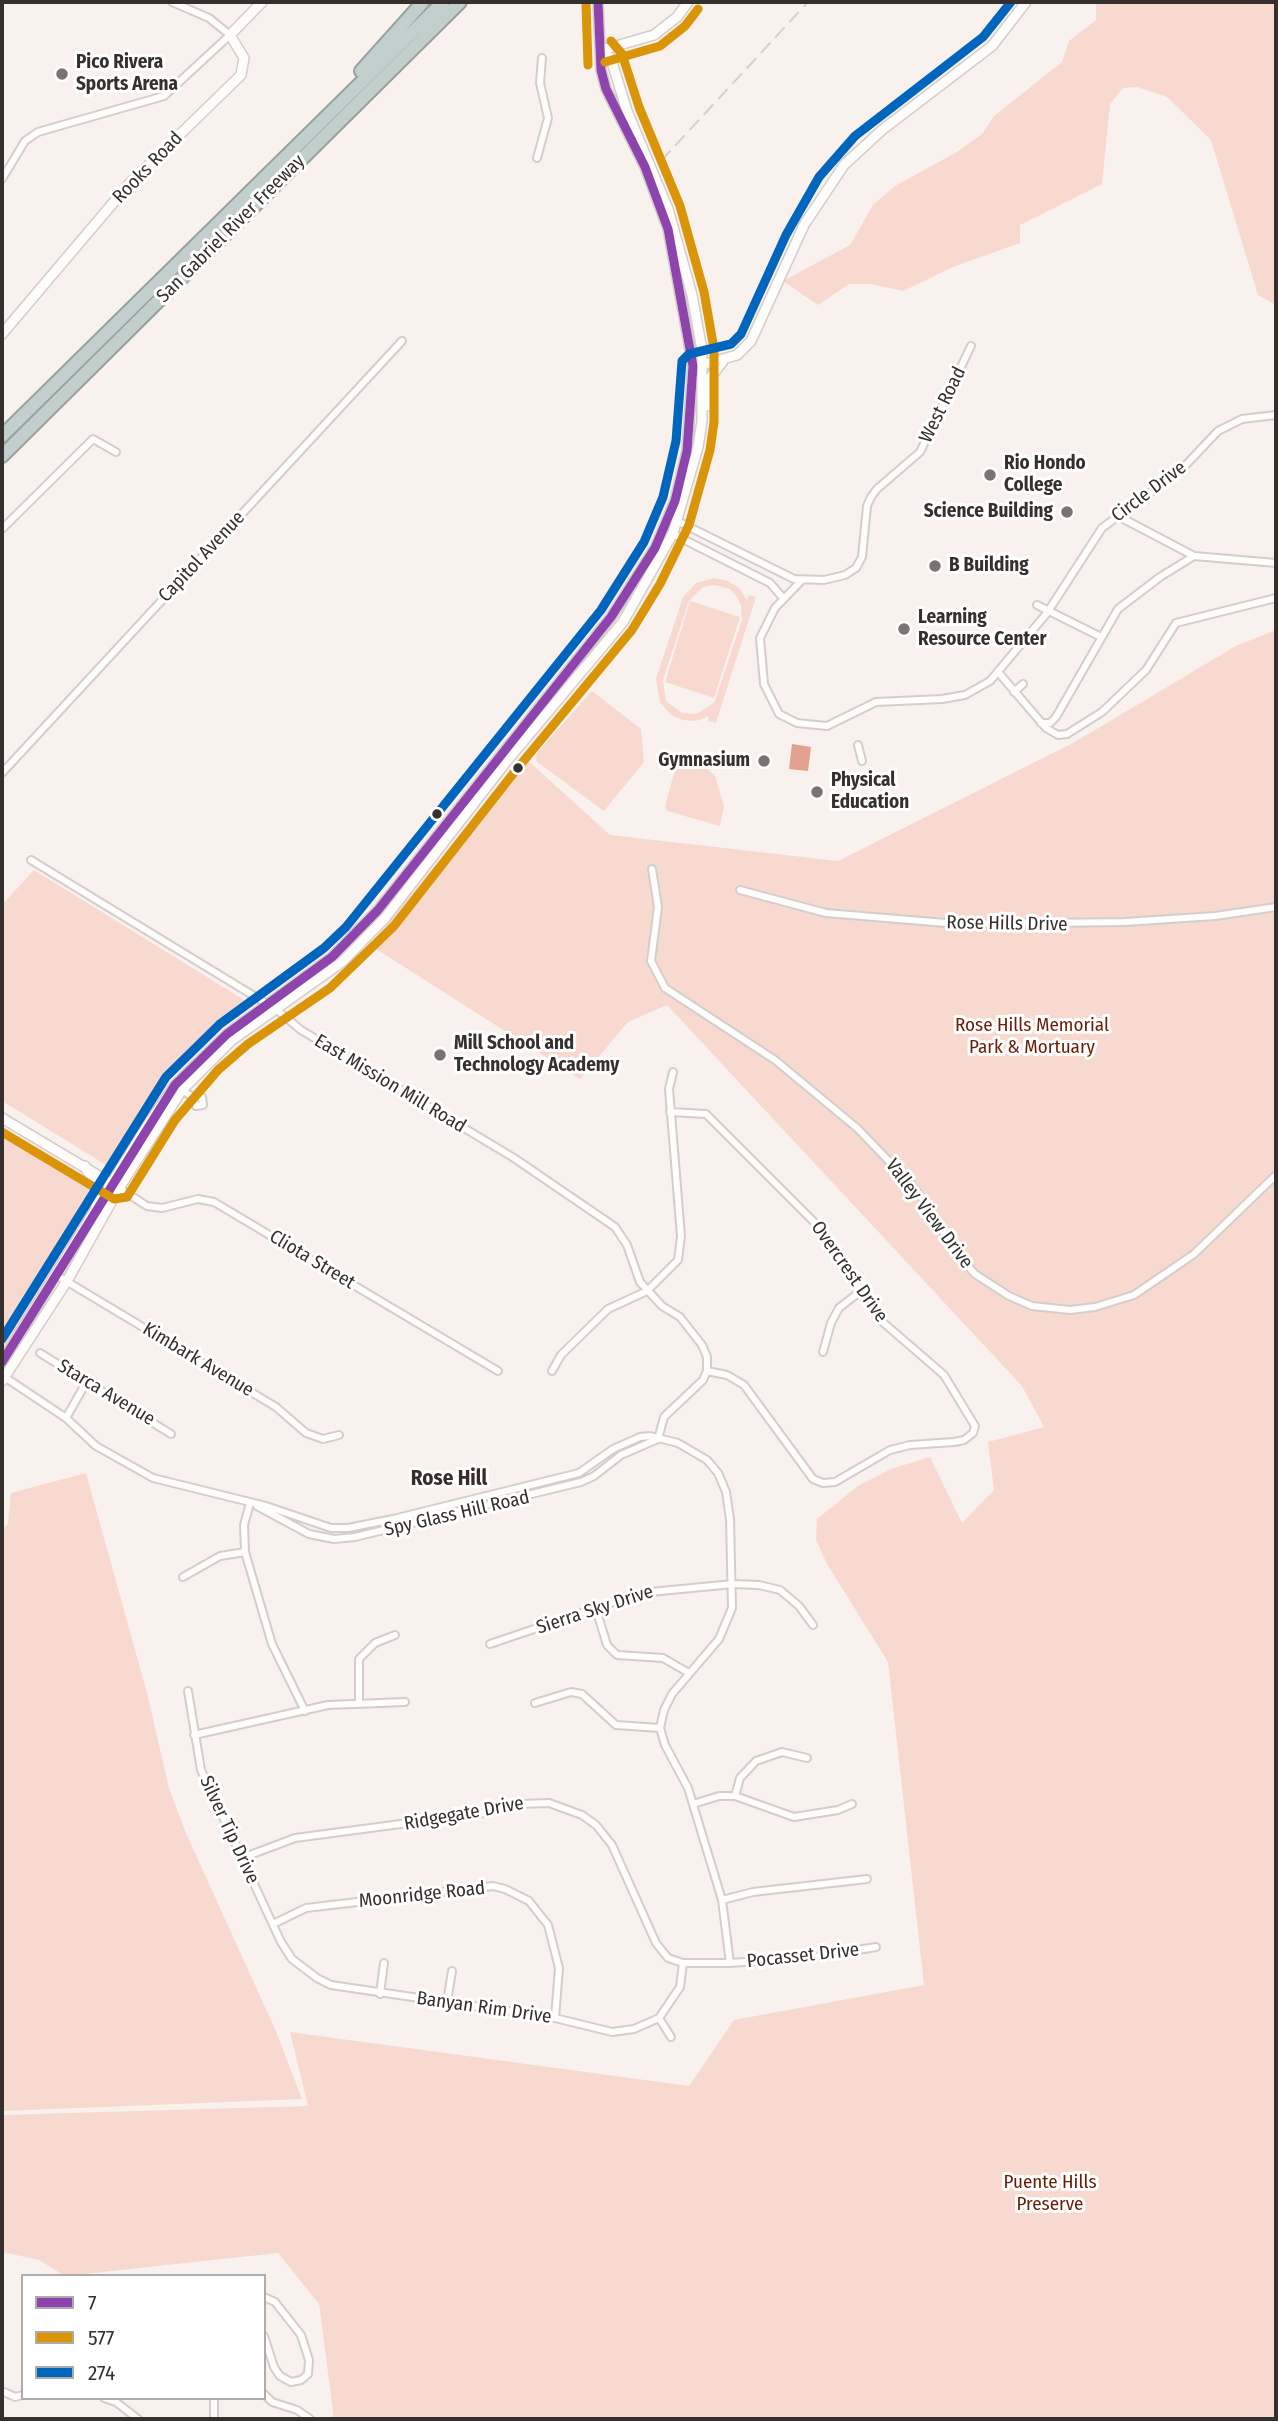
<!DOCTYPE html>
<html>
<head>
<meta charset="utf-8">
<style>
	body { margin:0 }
	#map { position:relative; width:1278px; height:2421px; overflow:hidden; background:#f9f1ee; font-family:"Fira Sans Condensed",sans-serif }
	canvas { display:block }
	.frame { position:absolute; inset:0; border:4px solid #352f2d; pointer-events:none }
	.legend { position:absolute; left:21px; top:2274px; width:245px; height:126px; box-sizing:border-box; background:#fff; border:2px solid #aeacab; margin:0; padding:9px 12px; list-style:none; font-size:21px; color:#352f2d }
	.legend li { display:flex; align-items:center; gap:14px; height:35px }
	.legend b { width:35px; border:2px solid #aeacab }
</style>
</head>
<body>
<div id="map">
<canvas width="1278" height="2421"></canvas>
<div class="frame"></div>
<ul class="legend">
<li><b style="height:9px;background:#8e44ad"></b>7</li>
<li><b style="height:9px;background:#da9407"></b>577</li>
<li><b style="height:9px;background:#0065bd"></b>274</li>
</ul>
</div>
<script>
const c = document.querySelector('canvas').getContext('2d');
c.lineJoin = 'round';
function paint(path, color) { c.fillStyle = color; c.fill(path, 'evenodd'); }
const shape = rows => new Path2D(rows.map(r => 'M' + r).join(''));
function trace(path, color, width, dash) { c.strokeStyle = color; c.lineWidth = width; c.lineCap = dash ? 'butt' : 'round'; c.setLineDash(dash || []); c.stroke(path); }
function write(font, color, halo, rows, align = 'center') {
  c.font = font + ' "Fira Sans Condensed",sans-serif'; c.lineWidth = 6; c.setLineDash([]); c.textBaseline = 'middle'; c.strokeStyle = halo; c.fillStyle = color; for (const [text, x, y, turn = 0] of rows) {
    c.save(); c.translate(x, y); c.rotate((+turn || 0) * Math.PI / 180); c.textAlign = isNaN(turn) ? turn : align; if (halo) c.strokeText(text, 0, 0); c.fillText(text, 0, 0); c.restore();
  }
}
paint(shape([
	[1096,2,1276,2,1276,305,1258,295,1211,140,1167,97,1137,87,1123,88,1110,104,1102,184,1020,225,1020,243,953,267,903,291,871,284,849,284,818,305,783,281,850,245,873,205,895,186,957,152,982,134,994,116,1062,62,1069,41,1096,20],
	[714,578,728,581,739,588,747,600,749,595,756,597,716,723,708,721,709,716,696,721,682,720,671,715,660,702,656,679,683,597,696,583],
	[715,585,730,589,737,597,741,605,742,620,714,703,696,714,682,713,666,701,663,680,689,601,703,587],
	[690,601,740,617,714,698,665,682],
	[1276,630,1276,2419,334,2419,319,2304,278,2253,65,2276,39,2260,2,2252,2,2115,308,2106,290,2032,689,2086,734,2020,924,1985,888,1662,827,1564,816,1540,817,1519,858,1486,891,1469,930,1457,962,1523,994,1490,988,1442,1044,1427,1022,1386,667,1005,628,1022,580,1079,370,945,524,757,610,835,838,861,1073,743,1236,646],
	[592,691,641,729,644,762,604,811,537,762,536,754],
	[679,755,703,764,715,776,724,806,720,826,667,811,665,806],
	[34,870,249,1003,196,1046,159,1091,111,1168,2,1101,2,905],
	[2,1131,95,1189,68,1246,2,1353],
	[86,1473,147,1693,169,1788,185,1831,275,2029,302,2099,2,2111,2,1529,8,1524,11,1493]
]), '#f7d9d0');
paint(shape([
	[792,744,811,747,808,771,789,769]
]), '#e1a390');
const street = shape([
	[537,158,548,118,540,83,542,58],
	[2,179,25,141,38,132,164,96,230,35,209,18,172,2],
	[1116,515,1194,556],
	[673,519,794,579,824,580,845,575,856,568,862,557,867,506,871,497,877,489,920,452,971,346],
	[2,529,93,439,116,452],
	[671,533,770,583,783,598],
	[802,580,775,608,760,638,764,684,779,714,797,723,827,726,876,702,942,699,965,695,990,681,1047,613,1102,528,1182,469,1218,431,1242,419,1276,415],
	[1037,605,1101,637],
	[998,672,1046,728,1058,735,1067,734,1102,712,1146,670,1176,623,1276,598],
	[1014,692,1023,684],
	[1041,723,1050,723,1056,717,1118,609,1160,577,1194,556,1276,563],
	[858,745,862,761],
	[2,773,402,341],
	[31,860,277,1010,301,1030,514,1158,615,1227,627,1245,640,1282,662,1306,680,1317,702,1345,707,1357,707,1371,703,1380,664,1417,658,1439],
	[652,869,658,907,651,961,665,988,775,1060,857,1128,911,1184,928,1206,955,1252,975,1274,1009,1296,1032,1306,1070,1310,1095,1307,1134,1295,1194,1254,1276,1175],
	[740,890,826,913,958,924,1125,922,1215,916,1276,907],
	[182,1090,194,1098,202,1097,203,1105,196,1106,194,1098],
	[670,1112,706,1114,823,1231,878,1318,944,1375,975,1426,973,1433,964,1440,954,1442,910,1445,890,1450,835,1482,823,1483,813,1479,744,1385,727,1375,707,1371],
	[119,1188,147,1206,162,1208,198,1199,214,1202,498,1371],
	[56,1275,276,1407,306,1433,323,1439,339,1435],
	[823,1352,831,1323,839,1308,862,1290],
	[40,1353,171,1434],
	[552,1371,561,1355,608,1309,647,1291,678,1260,681,1236,669,1089,673,1072],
	[3,1376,66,1418,96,1446,153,1478,266,1506,331,1528,348,1528,393,1519,579,1473,613,1449,640,1437,650,1436,678,1443,707,1460,718,1473,726,1492,730,1519,732,1608,719,1639,672,1694,664,1710,660,1728,665,1745,688,1788,722,1900,730,1963],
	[66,1418,87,1381],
	[250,1503,244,1525,245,1552,272,1644,305,1711],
	[257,1506,309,1534,334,1539,355,1537,581,1482,594,1476,621,1455,658,1439],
	[183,1577,220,1556,245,1552],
	[596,1609,607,1645,617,1655,663,1658,689,1673],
	[490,1644,640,1593,733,1584,759,1585,780,1590,799,1606,813,1625],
	[188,1691,201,1770,281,1942,292,1959,317,1978,331,1985,555,2018,612,2032,634,2029,659,2018,680,1987,683,1963],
	[359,1703,359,1659,375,1643,395,1635],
	[535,1703,571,1692,582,1694,616,1725,660,1728],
	[194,1735,328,1705,405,1702],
	[735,1796,740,1778,756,1761,782,1752,807,1758],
	[693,1804,719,1796,735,1796,794,1817,838,1810,852,1804],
	[242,1858,295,1838,484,1813,521,1804,549,1803,582,1815,596,1825,612,1845,656,1943,668,1958,683,1963,730,1963,814,1957,876,1947],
	[722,1900,753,1892,867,1879],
	[273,1924,306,1908,493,1886,505,1889,529,1901,548,1925,559,1968,555,2018],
	[380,1994,384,1963],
	[447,2002,452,1971],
	[659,2018,671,2037],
	[264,2297,275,2302,301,2335,309,2360,308,2374,301,2380,291,2382,280,2376,274,2367,264,2336],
	[2,2391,15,2397,23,2395],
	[264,2394,272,2402,297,2410,310,2419],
	[104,2398,116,2402,138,2419],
	[214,2419,214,2398]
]);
const secondary = shape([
	[602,50,654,35,677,17,688,2],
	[2,334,130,183,241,75,244,58,230,35,262,2],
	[698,366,737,355,751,341,804,225,844,165,882,130,992,46,1026,2],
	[708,406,710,378,723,361],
	[2,1118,114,1185],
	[85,1166,95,1186,96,1206],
	[2,1362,143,1132,175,1085,227,1034,332,957,378,910,611,617,655,548,675,501,687,451,693,366,668,229,645,167,606,89,601,70,598,2],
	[2,1381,67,1281,119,1188,182,1090,232,1040,342,962,385,918,506,762,623,622,673,533,698,447,702,421,702,350,692,295,668,209,627,111,611,59,602,50]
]);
const highway = shape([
	[361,71,423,2],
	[2,436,443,2],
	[2,456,460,2]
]);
trace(street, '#d4cecb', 10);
trace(secondary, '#d4cecb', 12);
trace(highway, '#97a19d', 16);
trace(street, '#fefdfc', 6);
trace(secondary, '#fefdfc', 9);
trace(highway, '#c3cfcd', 12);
trace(shape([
	[661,161,808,2]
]), '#d3d1d0', 2, [14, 7]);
trace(shape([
	[2,1362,175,1085,227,1034,332,957,378,910,611,617,655,548,675,501,687,451,693,366,668,229,645,167,606,89,601,70,598,2]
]), '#8e44ad', 9);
trace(shape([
	[586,3,588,65],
	[605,62,660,46,685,26,698,9],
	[2,1132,114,1199,127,1197,175,1120,218,1070,248,1044,330,988,394,926,516,770,632,630,660,584,689,525,710,450,714,422,714,349,704,292,680,206,639,107,622,54,611,41]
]), '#da9407', 9);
trace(shape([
	[2,1339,166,1077,220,1024,324,948,346,927,601,610,644,542,663,497,676,441,682,361,689,354,731,344,741,334,786,235,819,177,855,136,983,37,1011,2]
]), '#0065bd', 9);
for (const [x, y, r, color] of [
	[62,74,7,"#7a7371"],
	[990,475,7,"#7a7371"],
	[1067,512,7,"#7a7371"],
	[935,566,7,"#7a7371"],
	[904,629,7,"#7a7371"],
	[764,761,7,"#7a7371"],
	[518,768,6,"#352f2d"],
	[817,792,7,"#7a7371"],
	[437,814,6,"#352f2d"],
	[440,1055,7,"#7a7371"]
]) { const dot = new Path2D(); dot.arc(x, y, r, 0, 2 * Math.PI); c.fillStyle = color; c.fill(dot); trace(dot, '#fff', 2.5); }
write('bold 19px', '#352f2d', '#fff', [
	["Pico Rivera",76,63],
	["Sports Arena",76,85],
	["Rio Hondo",1004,464],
	["College",1004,486],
	["Science Building",1053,512,"right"],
	["B Building",949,566],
	["Learning",918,618],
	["Resource Center",918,640],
	["Gymnasium",750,761,"right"],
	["Physical",831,781],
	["Education",831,803],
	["Mill School and",454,1044],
	["Technology Academy",454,1066]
], 'left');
write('19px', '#352f2d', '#fff', [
	["Rooks Road",148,168,-46],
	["San Gabriel River Freeway",231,229,-45],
	["West Road",943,405,-64],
	["Circle Drive",1149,492,-37],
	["Capitol Avenue",202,557,-47],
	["Rose Hills Drive",1007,924,1],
	["East Mission Mill Road",390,1084,31],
	["Valley View Drive",929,1214,53],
	["Cliota Street",312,1260,31],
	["Overcrest Drive",849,1272,55],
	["Kimbark Avenue",198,1360,31],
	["Starca Avenue",106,1393,31],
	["Spy Glass Hill Road",457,1514,-13],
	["Sierra Sky Drive",595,1610,-18],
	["Ridgegate Drive",464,1814,-10],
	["Silver Tip Drive",229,1830,65],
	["Moonridge Road",422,1895,-6],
	["Pocasset Drive",803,1956,-6],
	["Banyan Rim Drive",484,2008,8]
]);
write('19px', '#6a1d04', '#fff', [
	["Rose Hills Memorial",1032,1026],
	["Park & Mortuary",1032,1048],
	["Puente Hills",1050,2183],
	["Preserve",1050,2205]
]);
write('bold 21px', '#372c28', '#fff', [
	["Rose Hill",449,1479]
]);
</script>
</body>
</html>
